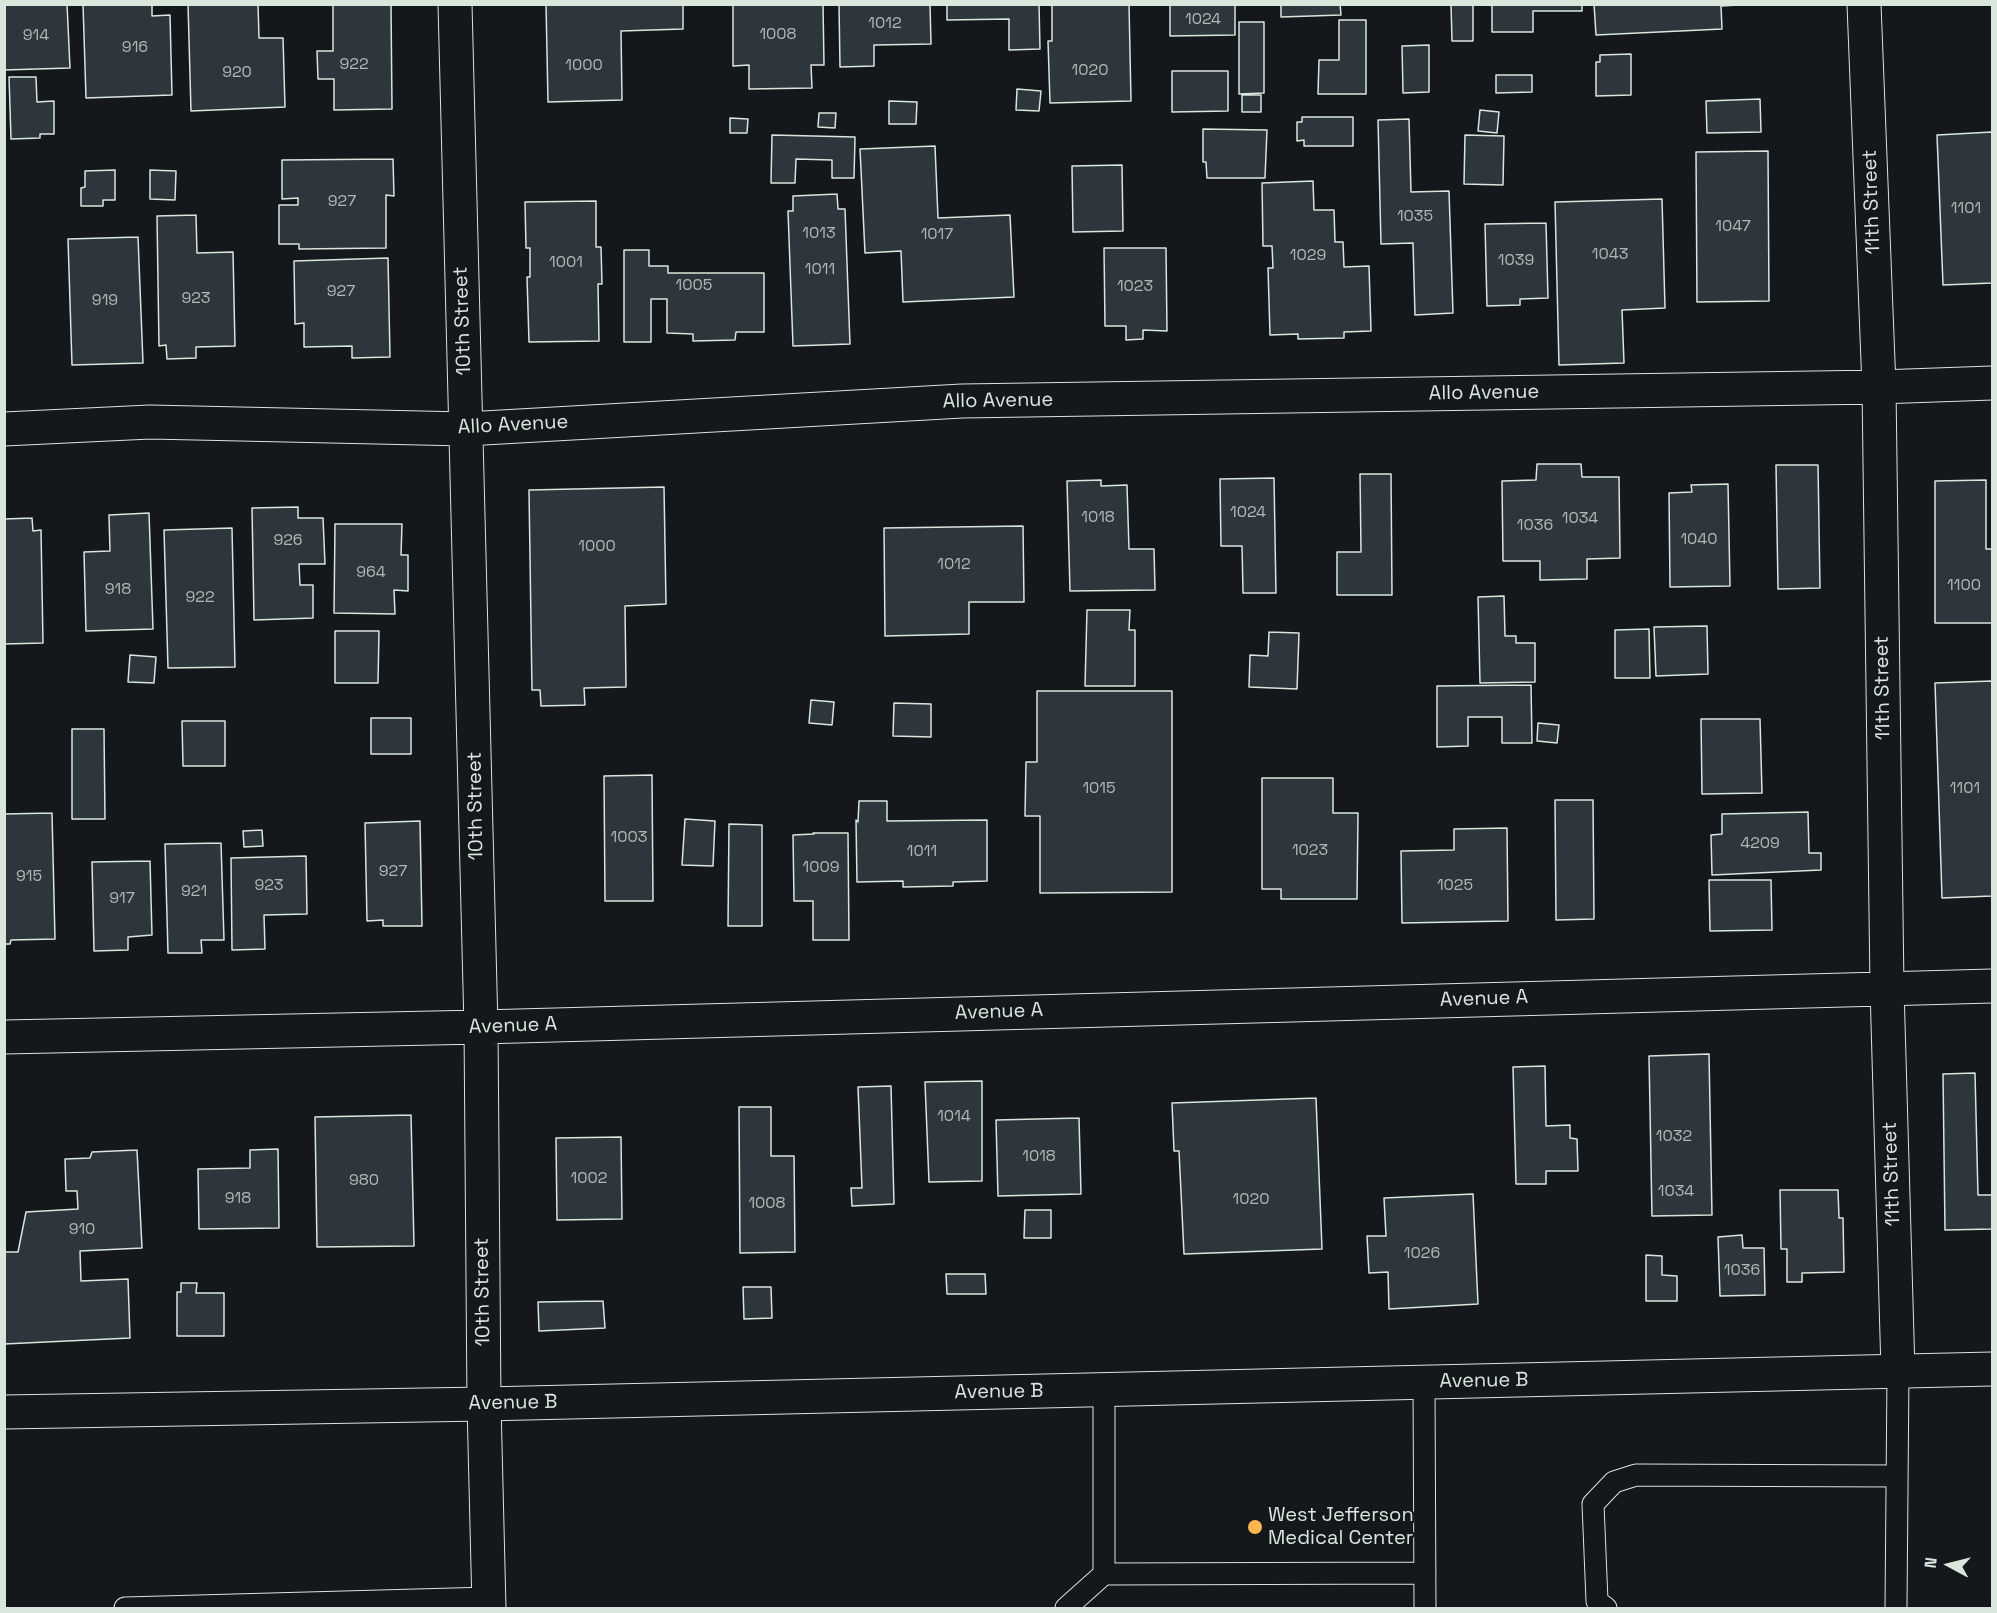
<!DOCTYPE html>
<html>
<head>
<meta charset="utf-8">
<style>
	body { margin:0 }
	#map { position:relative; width:1997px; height:1613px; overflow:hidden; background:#14181c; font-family:"Space Grotesk",sans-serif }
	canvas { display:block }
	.frame { position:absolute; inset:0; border:6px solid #d8e6dc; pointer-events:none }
	.north { position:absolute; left:1919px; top:1535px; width:60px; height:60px; -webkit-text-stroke:4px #14181c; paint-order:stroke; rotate:277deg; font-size:16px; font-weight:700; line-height:24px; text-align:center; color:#d8e6dc }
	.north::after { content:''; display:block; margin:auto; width:21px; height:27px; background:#d8e6dc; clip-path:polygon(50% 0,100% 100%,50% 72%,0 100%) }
</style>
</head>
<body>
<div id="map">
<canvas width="1997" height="1613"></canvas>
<div class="frame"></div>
<div class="north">N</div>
</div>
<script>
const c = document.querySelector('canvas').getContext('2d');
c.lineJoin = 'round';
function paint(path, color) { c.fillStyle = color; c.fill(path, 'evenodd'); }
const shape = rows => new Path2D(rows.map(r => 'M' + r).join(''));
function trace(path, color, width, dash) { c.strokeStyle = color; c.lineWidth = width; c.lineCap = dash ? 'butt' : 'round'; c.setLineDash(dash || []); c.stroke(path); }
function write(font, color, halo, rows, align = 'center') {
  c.font = font + ' "Space Grotesk",sans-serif'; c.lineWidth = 4.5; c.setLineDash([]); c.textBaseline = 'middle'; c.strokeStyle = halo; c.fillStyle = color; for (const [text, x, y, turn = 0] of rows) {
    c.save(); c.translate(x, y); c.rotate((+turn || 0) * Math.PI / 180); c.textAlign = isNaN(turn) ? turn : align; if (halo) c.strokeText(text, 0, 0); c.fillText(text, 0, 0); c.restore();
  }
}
const building = shape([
	[4,4,67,4,70,68,4,70,4,4],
	[83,4,152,4,152,16,170,15,172,95,86,98,83,4],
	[188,4,258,4,259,38,283,38,285,107,191,111,188,4],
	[333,4,391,4,392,109,334,110,334,79,318,79,317,51,333,51,333,4],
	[546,4,683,4,683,29,621,31,622,100,548,102,546,4],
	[733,4,823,4,824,65,811,65,812,88,749,89,749,65,733,66,733,4],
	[839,4,930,4,931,44,874,45,874,66,840,67,839,4],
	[947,4,1039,4,1040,49,1009,50,1009,19,947,20,947,4],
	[1052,4,1129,4,1131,101,1050,103,1048,41,1052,41,1052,4],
	[1170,4,1235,4,1235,35,1170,36,1170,4],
	[1281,4,1340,4,1341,15,1281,17,1281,4],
	[1451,4,1473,4,1473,41,1452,41,1451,4],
	[1492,4,1582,4,1582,11,1533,11,1533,32,1492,32,1492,4],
	[1594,4,1755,4,1721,6,1722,29,1596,35,1594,4],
	[1339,20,1366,20,1366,94,1318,94,1319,60,1339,60,1339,20],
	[1239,22,1264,22,1264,93,1239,94,1239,22],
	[1429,45,1429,92,1403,93,1402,46,1429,45],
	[1631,54,1631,95,1596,96,1596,62,1600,62,1600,55,1631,54],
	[1172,71,1228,71,1228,111,1172,112,1172,71],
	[1496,75,1532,75,1532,92,1496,93,1496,75],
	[9,77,36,77,37,102,54,101,54,134,40,134,40,138,11,139,9,77],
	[1017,89,1041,91,1039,111,1016,110,1017,89],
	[1242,95,1261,95,1261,112,1242,112,1242,95],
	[1760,99,1761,132,1707,133,1706,101,1760,99],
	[889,101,917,102,916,124,889,124,889,101],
	[1480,110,1499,112,1497,133,1478,131,1480,110],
	[819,113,836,113,835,128,818,127,819,113],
	[1302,117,1353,117,1353,146,1304,146,1304,140,1297,141,1297,122,1302,122,1302,117],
	[730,118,748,119,747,133,730,133,730,118],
	[1409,119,1411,192,1449,191,1453,313,1415,315,1413,243,1381,244,1378,120,1409,119],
	[1203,129,1267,130,1265,178,1207,178,1206,162,1203,162,1203,129],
	[1992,132,1992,283,1943,285,1937,135,1992,132],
	[772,135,855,137,854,178,832,178,832,160,796,159,795,183,771,183,772,135],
	[1465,135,1504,136,1503,185,1464,184,1465,135],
	[935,146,938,218,1010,215,1014,297,903,302,901,251,865,253,860,149,935,146],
	[1768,151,1769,301,1697,302,1696,152,1768,151],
	[393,159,394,196,386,195,386,248,299,249,299,244,279,244,279,205,298,205,298,198,282,199,282,160,393,159],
	[1122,165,1123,231,1073,232,1072,166,1122,165],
	[115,170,115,200,103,200,103,206,81,206,81,188,85,187,85,171,115,170],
	[150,170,176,171,175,200,150,199,150,170],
	[1313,181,1314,210,1334,210,1335,242,1343,242,1344,267,1369,266,1371,331,1344,332,1344,338,1298,339,1298,334,1270,335,1268,268,1273,268,1272,246,1263,246,1262,183,1313,181],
	[837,194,838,209,845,209,850,344,793,346,788,211,793,211,793,196,837,194],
	[1662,199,1665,308,1622,310,1624,363,1559,365,1555,202,1662,199],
	[596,201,596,247,601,247,602,284,598,284,599,341,529,342,527,277,530,277,530,248,526,248,525,202,596,201],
	[196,215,197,253,233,252,235,346,196,347,196,358,167,359,166,345,159,346,157,216,196,215],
	[1546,223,1548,298,1520,299,1520,305,1487,306,1485,224,1546,223],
	[138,237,143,363,72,365,68,239,138,237],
	[1104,248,1166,248,1167,331,1143,330,1143,339,1126,340,1126,326,1105,326,1104,248],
	[624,250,649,250,649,266,668,266,668,273,764,273,764,332,736,332,735,340,693,341,693,334,667,333,667,299,651,299,651,342,624,342,624,250],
	[388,258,390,357,352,358,352,346,304,347,304,323,295,324,294,261,388,258],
	[1537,464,1581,464,1582,477,1619,477,1620,558,1587,559,1587,579,1540,580,1540,561,1503,561,1502,481,1536,480,1537,464],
	[1776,465,1818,465,1820,588,1778,589,1776,465],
	[1360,474,1391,474,1392,595,1337,595,1337,552,1361,552,1360,474],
	[1274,478,1276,593,1243,593,1242,546,1221,546,1220,479,1274,478],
	[1101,480,1101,486,1127,485,1129,549,1154,549,1155,590,1070,591,1067,481,1101,480],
	[1986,480,1986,549,1992,549,1992,623,1935,623,1935,481,1986,480],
	[1728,484,1730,586,1670,587,1669,493,1692,492,1691,485,1728,484],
	[664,487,666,604,625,606,626,687,584,688,585,705,541,706,540,690,532,690,529,490,664,487],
	[298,507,298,518,323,518,325,564,299,564,300,585,313,585,313,618,254,620,252,508,298,507],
	[149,513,153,629,86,631,84,552,110,551,109,515,149,513],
	[32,518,33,531,41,530,43,643,4,644,4,519,32,518],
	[335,524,402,524,401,555,408,555,408,591,394,590,395,614,334,613,335,524],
	[1023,526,1024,602,969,602,969,634,885,636,884,528,1023,526],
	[232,528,235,667,168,668,164,530,232,528],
	[1504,596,1505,636,1516,636,1516,643,1535,643,1535,682,1480,683,1478,597,1504,596],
	[1087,610,1130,610,1129,630,1135,630,1135,686,1085,686,1087,610],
	[1707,626,1708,674,1656,676,1654,627,1707,626],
	[1649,629,1650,678,1615,678,1615,630,1649,629],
	[335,631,379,631,378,683,335,683,335,631],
	[1269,632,1299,633,1297,689,1249,687,1250,655,1268,656,1269,632],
	[130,655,156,657,154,683,128,682,130,655],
	[1992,681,1992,896,1942,898,1935,683,1992,681],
	[1531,685,1532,743,1502,743,1502,717,1468,717,1468,746,1437,747,1437,686,1531,685],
	[1037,691,1172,691,1172,892,1040,893,1040,816,1025,816,1026,762,1037,762,1037,691],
	[811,700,834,702,832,725,809,723,811,700],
	[894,703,931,704,931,737,893,736,894,703],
	[371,718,411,718,411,754,371,754,371,718],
	[1701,719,1760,719,1762,793,1702,794,1701,719],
	[182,721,225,721,225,766,183,766,182,721],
	[1538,723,1559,725,1557,743,1537,741,1538,723],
	[72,729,104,729,105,819,72,819,72,729],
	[652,775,653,901,605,901,604,776,652,775],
	[1262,778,1333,778,1333,813,1358,813,1357,899,1281,899,1281,889,1262,889,1262,778],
	[1555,800,1593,800,1594,919,1556,920,1555,800],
	[859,801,887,801,887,821,987,820,987,881,953,882,953,886,903,887,903,881,857,882,856,820,858,822,859,801],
	[1808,812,1809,853,1821,853,1821,870,1712,875,1711,835,1722,834,1722,814,1808,812],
	[52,813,55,939,11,940,10,944,4,944,4,814,52,813],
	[685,819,715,821,713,866,682,865,685,819],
	[420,821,422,926,383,926,383,920,367,921,365,823,420,821],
	[729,824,762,825,762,926,728,926,729,824],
	[1507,828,1508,921,1402,923,1401,851,1454,850,1454,829,1507,828],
	[262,830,263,846,244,847,243,831,262,830],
	[813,833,848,833,849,940,813,940,813,901,794,901,793,835,814,834,813,833],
	[221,843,224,940,201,940,202,953,168,953,165,844,221,843],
	[306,856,307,914,264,915,265,949,232,950,231,858,306,856],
	[150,861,152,935,128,937,128,950,94,951,92,862,150,861],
	[1709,880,1771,880,1772,930,1710,931,1709,880],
	[1709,1054,1712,1215,1652,1216,1649,1056,1709,1054],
	[1545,1066,1546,1126,1570,1125,1570,1138,1577,1139,1578,1171,1546,1171,1546,1184,1516,1184,1513,1067,1545,1066],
	[1975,1073,1978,1195,1992,1195,1992,1229,1945,1230,1943,1074,1975,1073],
	[982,1081,982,1181,929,1182,925,1082,982,1081],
	[891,1086,894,1204,852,1206,851,1188,862,1188,858,1087,891,1086],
	[1316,1098,1322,1249,1184,1254,1179,1151,1174,1151,1172,1103,1316,1098],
	[739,1107,771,1107,771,1156,794,1156,795,1252,740,1253,739,1107],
	[411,1115,414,1246,317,1247,315,1117,411,1115],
	[1079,1118,1081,1194,998,1196,996,1120,1079,1118],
	[621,1137,622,1219,557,1220,556,1138,621,1137],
	[278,1149,279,1228,199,1229,198,1169,250,1168,250,1150,278,1149],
	[137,1150,142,1248,80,1251,81,1281,128,1279,130,1338,4,1344,4,1252,18,1252,26,1212,78,1209,77,1191,66,1191,65,1159,90,1158,92,1152,137,1150],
	[1780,1190,1838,1190,1839,1218,1843,1218,1844,1272,1802,1273,1802,1282,1787,1282,1787,1249,1781,1249,1780,1190],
	[1473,1194,1478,1304,1389,1309,1388,1272,1369,1273,1367,1236,1386,1236,1384,1198,1473,1194],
	[1025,1210,1051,1210,1051,1238,1024,1238,1025,1210],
	[1742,1235,1743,1248,1764,1248,1765,1295,1720,1296,1718,1237,1742,1235],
	[1646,1255,1662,1256,1662,1275,1677,1276,1677,1301,1646,1301,1646,1255],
	[946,1274,985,1274,986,1294,947,1294,946,1274],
	[181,1283,197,1283,196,1293,224,1293,224,1336,177,1336,177,1292,181,1292,181,1283],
	[743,1287,771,1287,772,1318,744,1319,743,1287],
	[603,1301,605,1328,539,1331,538,1302,603,1301]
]);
paint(building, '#2c363c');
trace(building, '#d8e6dc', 1.5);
const lane = shape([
	[1424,1383,1425,1608],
	[1104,1390,1104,1574,1425,1573],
	[125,1608,489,1598],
	[1066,1608,1104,1574],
	[1606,1608,1597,1601,1593,1504,1614,1482,1636,1475,1897,1476],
	[1896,1608,1898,1371]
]);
const street = shape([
	[455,4,481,1027,484,1404,489,1608],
	[1864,4,1879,387,1887,988,1898,1371],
	[4,429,150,422,466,429,962,401,1879,387,1992,383],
	[4,1037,481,1027,1992,986]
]);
const secondary = shape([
	[4,1412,484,1404,1992,1369]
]);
trace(lane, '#d8e6dc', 23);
trace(street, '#d8e6dc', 35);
trace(secondary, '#d8e6dc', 35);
trace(lane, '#14181c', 21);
trace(street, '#14181c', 33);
trace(secondary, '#14181c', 33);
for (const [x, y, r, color] of [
	[1255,1527,8,"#ffb74d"]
]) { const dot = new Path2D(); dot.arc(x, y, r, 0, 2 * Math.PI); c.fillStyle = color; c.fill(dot); trace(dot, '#14181c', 2); }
write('16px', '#adbab4', null, [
	["1024",1203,20],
	["1012",885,24],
	["1008",778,35],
	["914",36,36],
	["916",135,48],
	["922",354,65],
	["1000",584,66],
	["1020",1090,71],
	["920",237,73],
	["927",342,202],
	["1101",1966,209],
	["1035",1415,217],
	["1047",1733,227],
	["1013",819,234],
	["1017",937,235],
	["1043",1610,255],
	["1029",1308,256],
	["1039",1516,261],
	["1001",566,263],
	["1011",820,270],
	["1005",694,286],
	["1023",1135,287],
	["927",341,292],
	["923",196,299],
	["919",105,301],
	["1024",1248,513],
	["1018",1098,518],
	["1034",1580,519],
	["1036",1535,526],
	["1040",1699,540],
	["926",288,541],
	["1000",597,547],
	["1012",954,565],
	["964",371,573],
	["1100",1964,586],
	["918",118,590],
	["922",200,598],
	["1015",1099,789],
	["1101",1965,789],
	["1003",629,838],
	["4209",1760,844],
	["1023",1310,851],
	["1011",922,852],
	["1009",821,868],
	["927",393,872],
	["915",29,877],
	["923",269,886],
	["1025",1455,886],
	["921",194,892],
	["917",122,899],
	["1014",954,1117],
	["1032",1674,1137],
	["1018",1039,1157],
	["1002",589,1179],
	["980",364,1181],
	["1034",1676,1192],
	["918",238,1199],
	["1020",1251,1200],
	["1008",767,1204],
	["910",82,1230],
	["1026",1422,1254],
	["1036",1742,1271]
]);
write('20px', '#d8e6dc', '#14181c', [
	["11th Street",1872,202,-92],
	["10th Street",463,321,-92],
	["Allo Avenue",1484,393,-1],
	["Allo Avenue",998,401,-1],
	["Allo Avenue",513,425,-3],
	["11th Street",1883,688,-91],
	["10th Street",476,806,-91],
	["Avenue A",1484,999,-2],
	["Avenue A",999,1012,-2],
	["Avenue A",513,1026,-2],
	["11th Street",1892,1174,-92],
	["10th Street",483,1292,-91],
	["Avenue B",1484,1381,-1],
	["Avenue B",999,1392,-1],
	["Avenue B",513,1403,-1]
]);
write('20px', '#d8e6dc', '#14181c', [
	["West Jefferson",1268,1516],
	["Medical Center",1268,1539]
], 'left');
</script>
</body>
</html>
